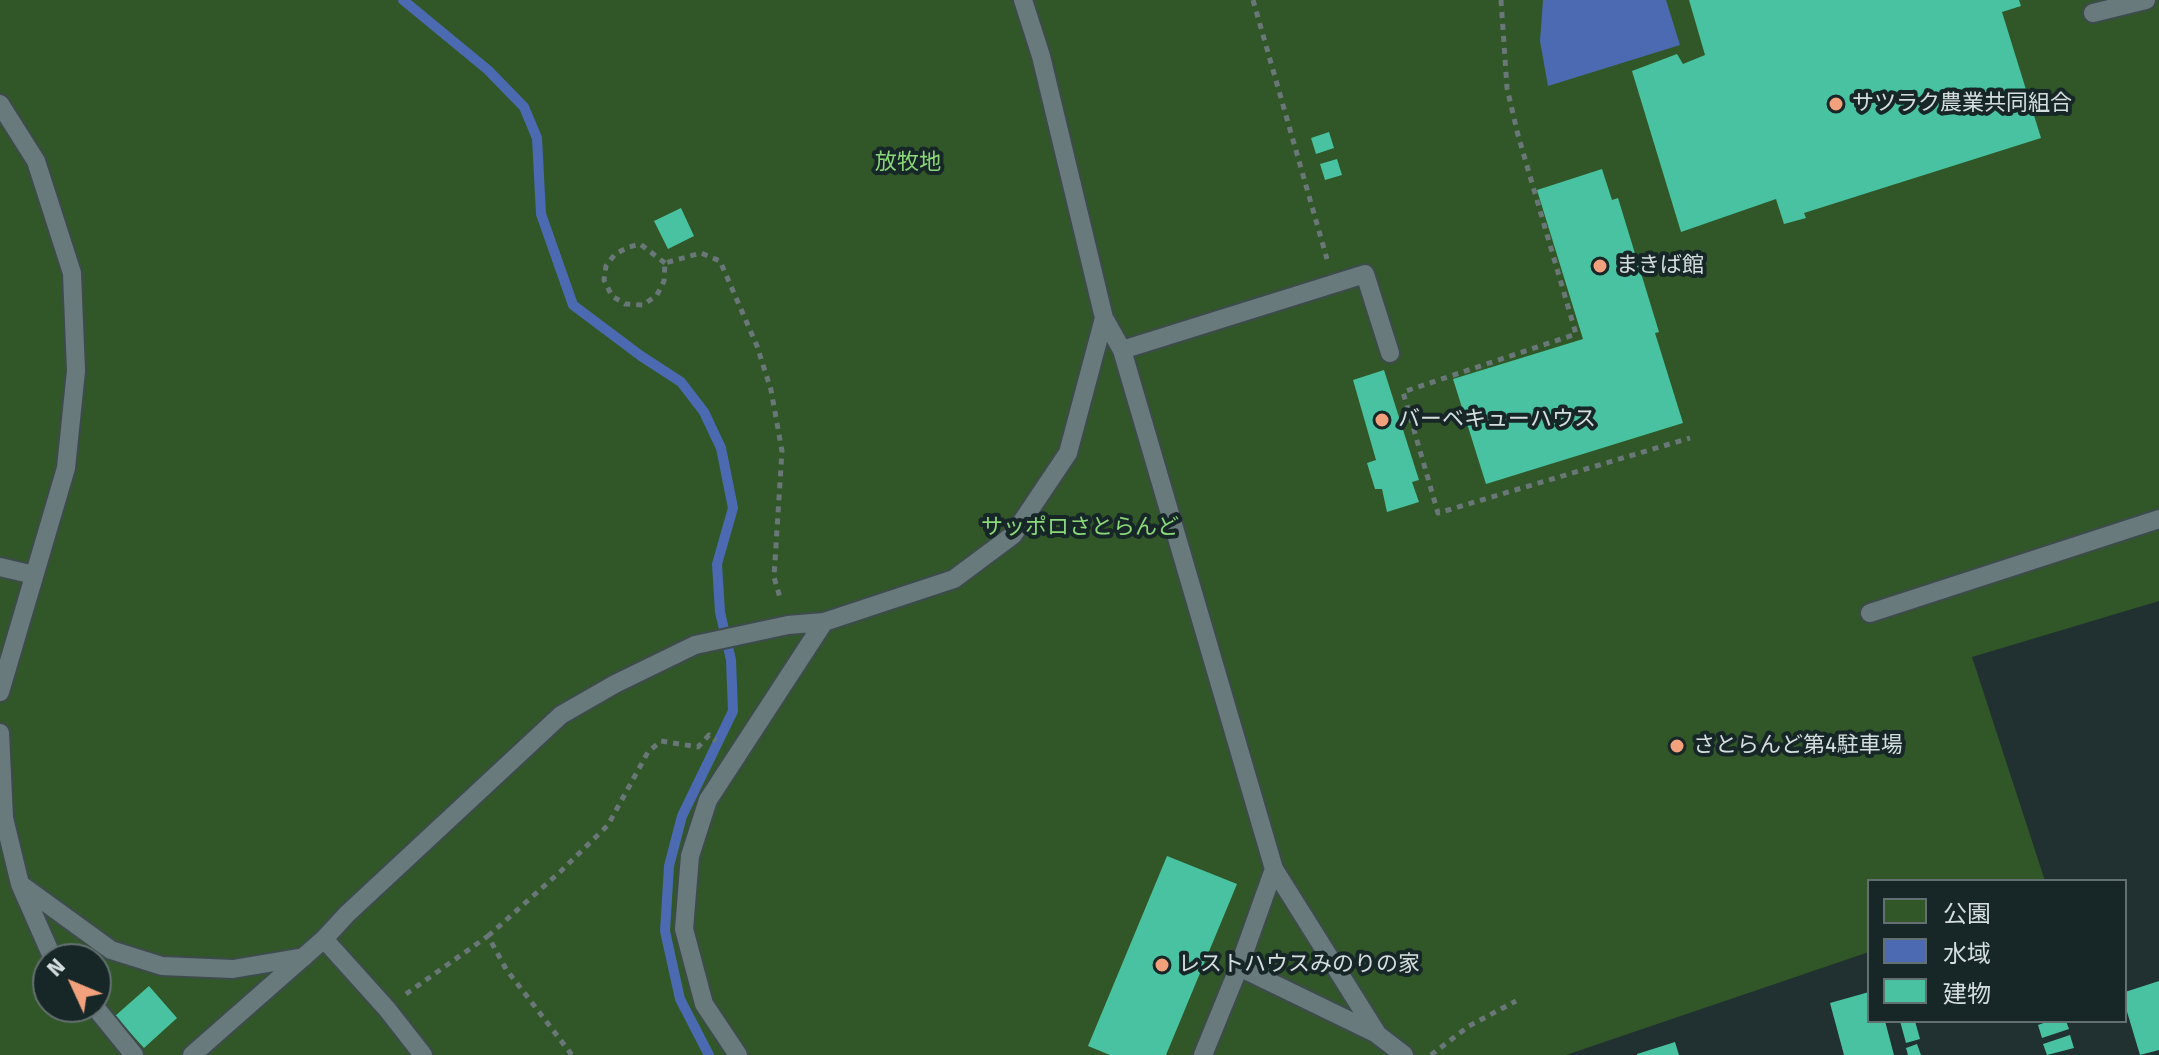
<!DOCTYPE html>
<html>
<head>
<meta charset="utf-8">
<style>
	body { margin:0 }
	#map { position:relative; width:2159px; height:1055px; overflow:hidden; background:#213031; font-family:"Fira Sans","Noto Sans JP",sans-serif }
	canvas { display:block }
	.legend { position:absolute; left:1867px; top:879px; width:260px; height:144px; box-sizing:border-box; background:#172627; border:2px solid #637071; margin:0; padding:10px 14px; list-style:none; font-size:24px; color:#d4dedf }
	.legend li { display:flex; align-items:center; gap:16px; height:40px }
	.legend b { width:40px; border:2px solid #637071 }
	.north { position:absolute; left:32px; top:943px; width:80px; height:80px; box-sizing:border-box; background:#172627; border:2px solid #637071; border-radius:50%; rotate:314deg; font-size:22px; font-weight:700; line-height:32px; text-align:center; color:#d4dedf }
	.north::after { content:''; display:block; margin:auto; width:28px; height:36px; background:#f1a17c; clip-path:polygon(50% 0,100% 100%,50% 72%,0 100%) }
</style>
</head>
<body>
<div id="map">
<canvas width="2159" height="1055"></canvas>
<ul class="legend">
<li><b style="height:22px;background:#315728"></b>公園</li>
<li><b style="height:22px;background:#4b6ab2"></b>水域</li>
<li><b style="height:22px;background:#48c2a0"></b>建物</li>
</ul>
<div class="north">N</div>
</div>
<script>
const c = document.querySelector('canvas').getContext('2d');
c.lineJoin = 'round';
function paint(path, color) { c.fillStyle = color; c.fill(path, 'evenodd'); }
const shape = rows => new Path2D(rows.map(r => 'M' + r).join(''));
function trace(path, color, width, dash) { c.strokeStyle = color; c.lineWidth = width; c.lineCap = dash ? 'butt' : 'round'; c.setLineDash(dash || []); c.stroke(path); }
function write(font, color, halo, rows, align = 'center') {
  c.font = font + ' "Fira Sans","Noto Sans JP",sans-serif'; c.lineWidth = 8; c.setLineDash([]); c.textBaseline = 'middle'; c.strokeStyle = halo; c.fillStyle = color; for (const [text, x, y, turn = 0] of rows) {
    c.save(); c.translate(x, y); c.rotate((+turn || 0) * Math.PI / 180); c.textAlign = isNaN(turn) ? turn : align; if (halo) c.strokeText(text, 0, 0); c.fillText(text, 0, 0); c.restore();
  }
}
paint(shape([
	[0,0,2159,0,2159,601,1972,657,2045,881,1869,881,1869,952,1566,1055,0,1055],
	[48,959,96,959,96,1007,48,1007]
]), '#315728');
paint(shape([
	[1543,0,1666,0,1680,45,1548,86,1540,41]
]), '#4b6ab2');
trace(shape([
	[403,0,488,70,524,107,537,138,541,214,573,305,641,356,681,382,704,412,721,448,733,508,717,564,720,612,731,660,733,711,682,816,669,866,665,931,680,999,709,1055]
]), '#4b6ab2', 10);
paint(shape([
	[1689,0,2019,0,2021,6,2002,12,2041,138,1804,213,1806,218,1784,224,1776,199,1681,232,1632,71,1677,54,1683,64,1705,55],
	[1329,132,1334,148,1316,154,1311,138],
	[1337,159,1342,175,1325,180,1320,164],
	[1602,169,1612,200,1618,198,1659,332,1655,333,1683,423,1486,484,1453,379,1583,339,1537,190],
	[681,208,694,236,668,249,654,221],
	[1384,370,1419,480,1412,482,1419,502,1387,512,1382,489,1375,489,1367,463,1376,460,1353,380],
	[1167,856,1237,884,1166,1055,1110,1055,1088,1046],
	[2159,981,2159,1050,2140,1055,2125,1005,2125,992],
	[149,986,177,1018,144,1048,115,1016],
	[1869,992,1869,1021,1885,1021,1894,1055,1844,1055,1830,1003],
	[1900,1021,1915,1021,1920,1039,1906,1043],
	[2049,1021,2066,1021,2069,1029,2042,1038,2038,1025],
	[2070,1035,2074,1048,2047,1055,2043,1044],
	[1675,1042,1679,1055,1637,1055,1637,1054],
	[1917,1044,1921,1055,1908,1055,1906,1048]
]), '#48c2a0');
const service = shape([
	[2093,13,2146,0],
	[0,104,36,161,72,273,76,371,66,468,0,692],
	[1104,318,1122,350,1274,869,1378,1035,1404,1055],
	[1122,350,1365,274,1390,353],
	[0,567,34,575],
	[1870,613,2159,519],
	[0,733,4,818,20,884,50,952,55,959],
	[20,884,111,950,162,966,233,969,304,957],
	[324,939,387,1009,423,1055],
	[1239,967,1377,1034],
	[95,1007,134,1055],
	[192,1055,324,939,347,914,561,715,615,684,695,645,788,625,824,622,954,579,1013,535,1068,453,1104,318,1041,56,1023,0],
	[738,1055,704,1004,684,929,690,856,708,800,824,622],
	[1203,1055,1239,967,1274,869]
]);
trace(service, '#3e4b4c', 22);
trace(shape([
	[1253,0,1327,259],
	[1501,0,1507,88,1518,135,1576,334,1403,392,1438,513,1690,438],
	[665,263,640,244,629,247,615,254,606,266,604,280,612,296,625,304,643,305,657,295,664,281,665,263,701,253,720,261,757,346,771,390,782,451,774,577,781,601],
	[488,936,561,871,608,825,648,752,661,741,698,747,709,735,716,741],
	[406,994,488,936,506,969,572,1055],
	[1431,1055,1469,1026,1516,1001]
]), '#6a7778', 5, [6, 6]);
trace(service, '#697a7c', 18);
for (const [x, y, r, color] of [
	[1836,104,8,"#f1a17c"],
	[1600,266,8,"#f1a17c"],
	[1382,420,8,"#f1a17c"],
	[1677,746,8,"#f1a17c"],
	[1162,965,8,"#f1a17c"]
]) { const dot = new Path2D(); dot.arc(x, y, r, 0, 2 * Math.PI); c.fillStyle = color; c.fill(dot); trace(dot, '#172627', 3); }
write('22px', '#d4dedf', '#172627', [
	["サツラク農業共同組合",1852,104],
	["まきば館",1616,266],
	["バーベキューハウス",1398,420],
	["さとらんど第4駐車場",1693,746],
	["レストハウスみのりの家",1178,965]
], 'left');
write('22px', '#8bd879', '#172627', [
	["放牧地",908,163],
	["サッポロさとらんど",1080,528]
]);
</script>
</body>
</html>
